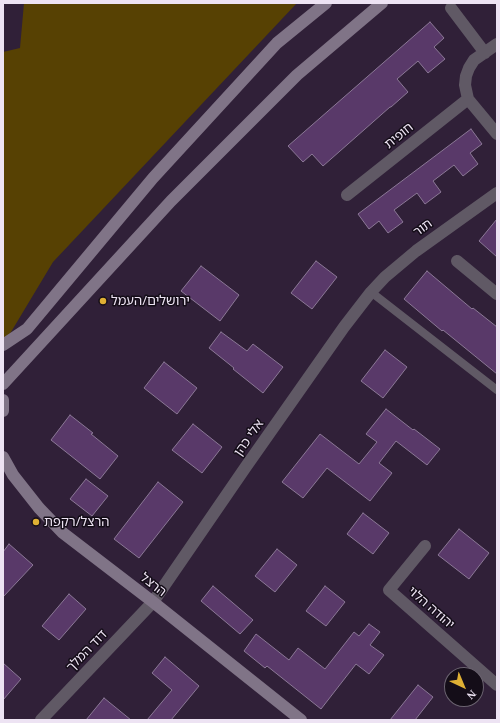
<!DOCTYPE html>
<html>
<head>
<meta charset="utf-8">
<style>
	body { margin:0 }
	#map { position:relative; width:500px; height:723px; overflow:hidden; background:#302038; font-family:Georgia,serif }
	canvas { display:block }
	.frame { position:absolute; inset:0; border:4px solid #ede3f3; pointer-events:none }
	.north { position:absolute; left:444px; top:667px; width:40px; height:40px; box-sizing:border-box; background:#140d18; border:1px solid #6b6370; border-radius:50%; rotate:136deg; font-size:11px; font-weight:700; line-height:16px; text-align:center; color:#ede3f3 }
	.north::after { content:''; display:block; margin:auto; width:14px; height:18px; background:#dfb034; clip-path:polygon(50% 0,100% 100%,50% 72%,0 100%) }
</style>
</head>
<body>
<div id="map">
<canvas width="500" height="723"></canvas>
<div class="frame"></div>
<div class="north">N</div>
</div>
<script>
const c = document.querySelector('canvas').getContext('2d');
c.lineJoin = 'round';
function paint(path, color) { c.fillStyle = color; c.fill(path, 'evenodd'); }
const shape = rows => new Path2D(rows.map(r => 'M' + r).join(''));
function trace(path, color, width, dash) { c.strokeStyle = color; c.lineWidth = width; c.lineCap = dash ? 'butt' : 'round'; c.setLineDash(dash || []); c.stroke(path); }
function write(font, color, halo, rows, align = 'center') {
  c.font = font + ' Georgia,"Noto Sans Hebrew",serif'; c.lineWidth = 3; c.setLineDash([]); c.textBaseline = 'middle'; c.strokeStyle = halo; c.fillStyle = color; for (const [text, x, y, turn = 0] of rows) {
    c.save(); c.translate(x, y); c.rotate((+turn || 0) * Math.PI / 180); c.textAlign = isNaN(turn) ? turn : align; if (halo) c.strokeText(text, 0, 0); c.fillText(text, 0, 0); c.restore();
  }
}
paint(shape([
	[24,3,297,3,53,262,5,342,3,342,3,52,20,48]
]), '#574103');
const building = shape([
	[430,22,444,38,434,47,445,59,428,73,418,61,397,79,408,92,391,107,390,107,323,166,312,154,303,162,288,146,430,22],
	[471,129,482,144,470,153,478,164,463,176,454,165,433,181,441,192,425,204,417,193,394,210,403,222,388,233,379,221,369,229,358,214,471,129],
	[497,219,497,257,479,241,497,219],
	[316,261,337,277,312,309,291,293,316,261],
	[201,266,239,295,220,321,181,291,201,266],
	[427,271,472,309,473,308,497,327,497,374,443,330,442,331,404,299,427,271],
	[221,332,247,351,253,344,283,367,263,393,233,369,234,368,209,348,221,332],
	[385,350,407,367,383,398,361,381,385,350],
	[164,362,197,388,177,414,144,388,164,362],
	[386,409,413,430,414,429,440,449,427,465,396,441,379,463,392,473,370,501,327,468,303,498,282,482,320,434,359,464,377,442,366,434,386,409],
	[70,415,93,433,91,434,118,456,100,479,51,440,70,415],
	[193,424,222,447,202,473,172,450,193,424],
	[86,479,108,496,92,516,70,499,86,479],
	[158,482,183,502,139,558,114,539,158,482],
	[363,513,389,533,373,554,347,534,363,513],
	[459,529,489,553,469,579,438,555,459,529],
	[9,544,33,565,3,597,3,552,9,544],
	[277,549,297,565,275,592,255,576,277,549],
	[213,586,253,620,240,634,201,601,213,586],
	[325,586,345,602,326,626,306,611,325,586],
	[69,594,86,609,59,640,42,626,69,594],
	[369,624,380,632,370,645,384,655,369,674,356,664,321,709,267,666,265,668,244,651,256,634,289,660,298,648,325,669,354,632,359,636,369,624],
	[165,657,199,686,171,720,147,720,172,690,152,673,165,657],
	[3,663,21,679,3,700,3,663],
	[418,685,433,697,415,720,390,720,418,685],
	[104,698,131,720,86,720,104,698]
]);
paint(building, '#593969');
trace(building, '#8b7896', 1);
trace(shape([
	[371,292,497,390]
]), '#605965', 8);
trace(shape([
	[451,8,485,53],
	[468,99,497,134],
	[347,195,468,99,465,85,466,76,469,68,474,60,497,44],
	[457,261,497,294],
	[425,546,389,590,497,685],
	[41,720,153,602,245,468,344,327,371,292,385,277,416,251,497,193]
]), '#605965', 12);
trace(shape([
	[3,345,27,329,153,178,277,43,326,3],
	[3,384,171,201,297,75,382,3],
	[3,400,3,411],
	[3,457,13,475,39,508,63,533,153,602,301,720]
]), '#807487', 12);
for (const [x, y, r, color] of [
	[103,301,4,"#dfb034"],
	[36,522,4,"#dfb034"]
]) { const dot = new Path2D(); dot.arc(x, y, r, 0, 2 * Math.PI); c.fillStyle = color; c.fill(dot); trace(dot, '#140d18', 1.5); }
write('13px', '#ede3f3', '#140d18', [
	["חופית",399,136,-39],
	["תור",423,228,-36],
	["אלי כהן",249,438,-55],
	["הרצל",153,585,38],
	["יהודה הלוי",431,608,41],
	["דוד המלך",87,651,-46]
]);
write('13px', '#ede3f3', '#140d18', [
	["ירושלים/העמל",111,301],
	["הרצל/רקפת",44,522]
], 'left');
</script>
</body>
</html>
